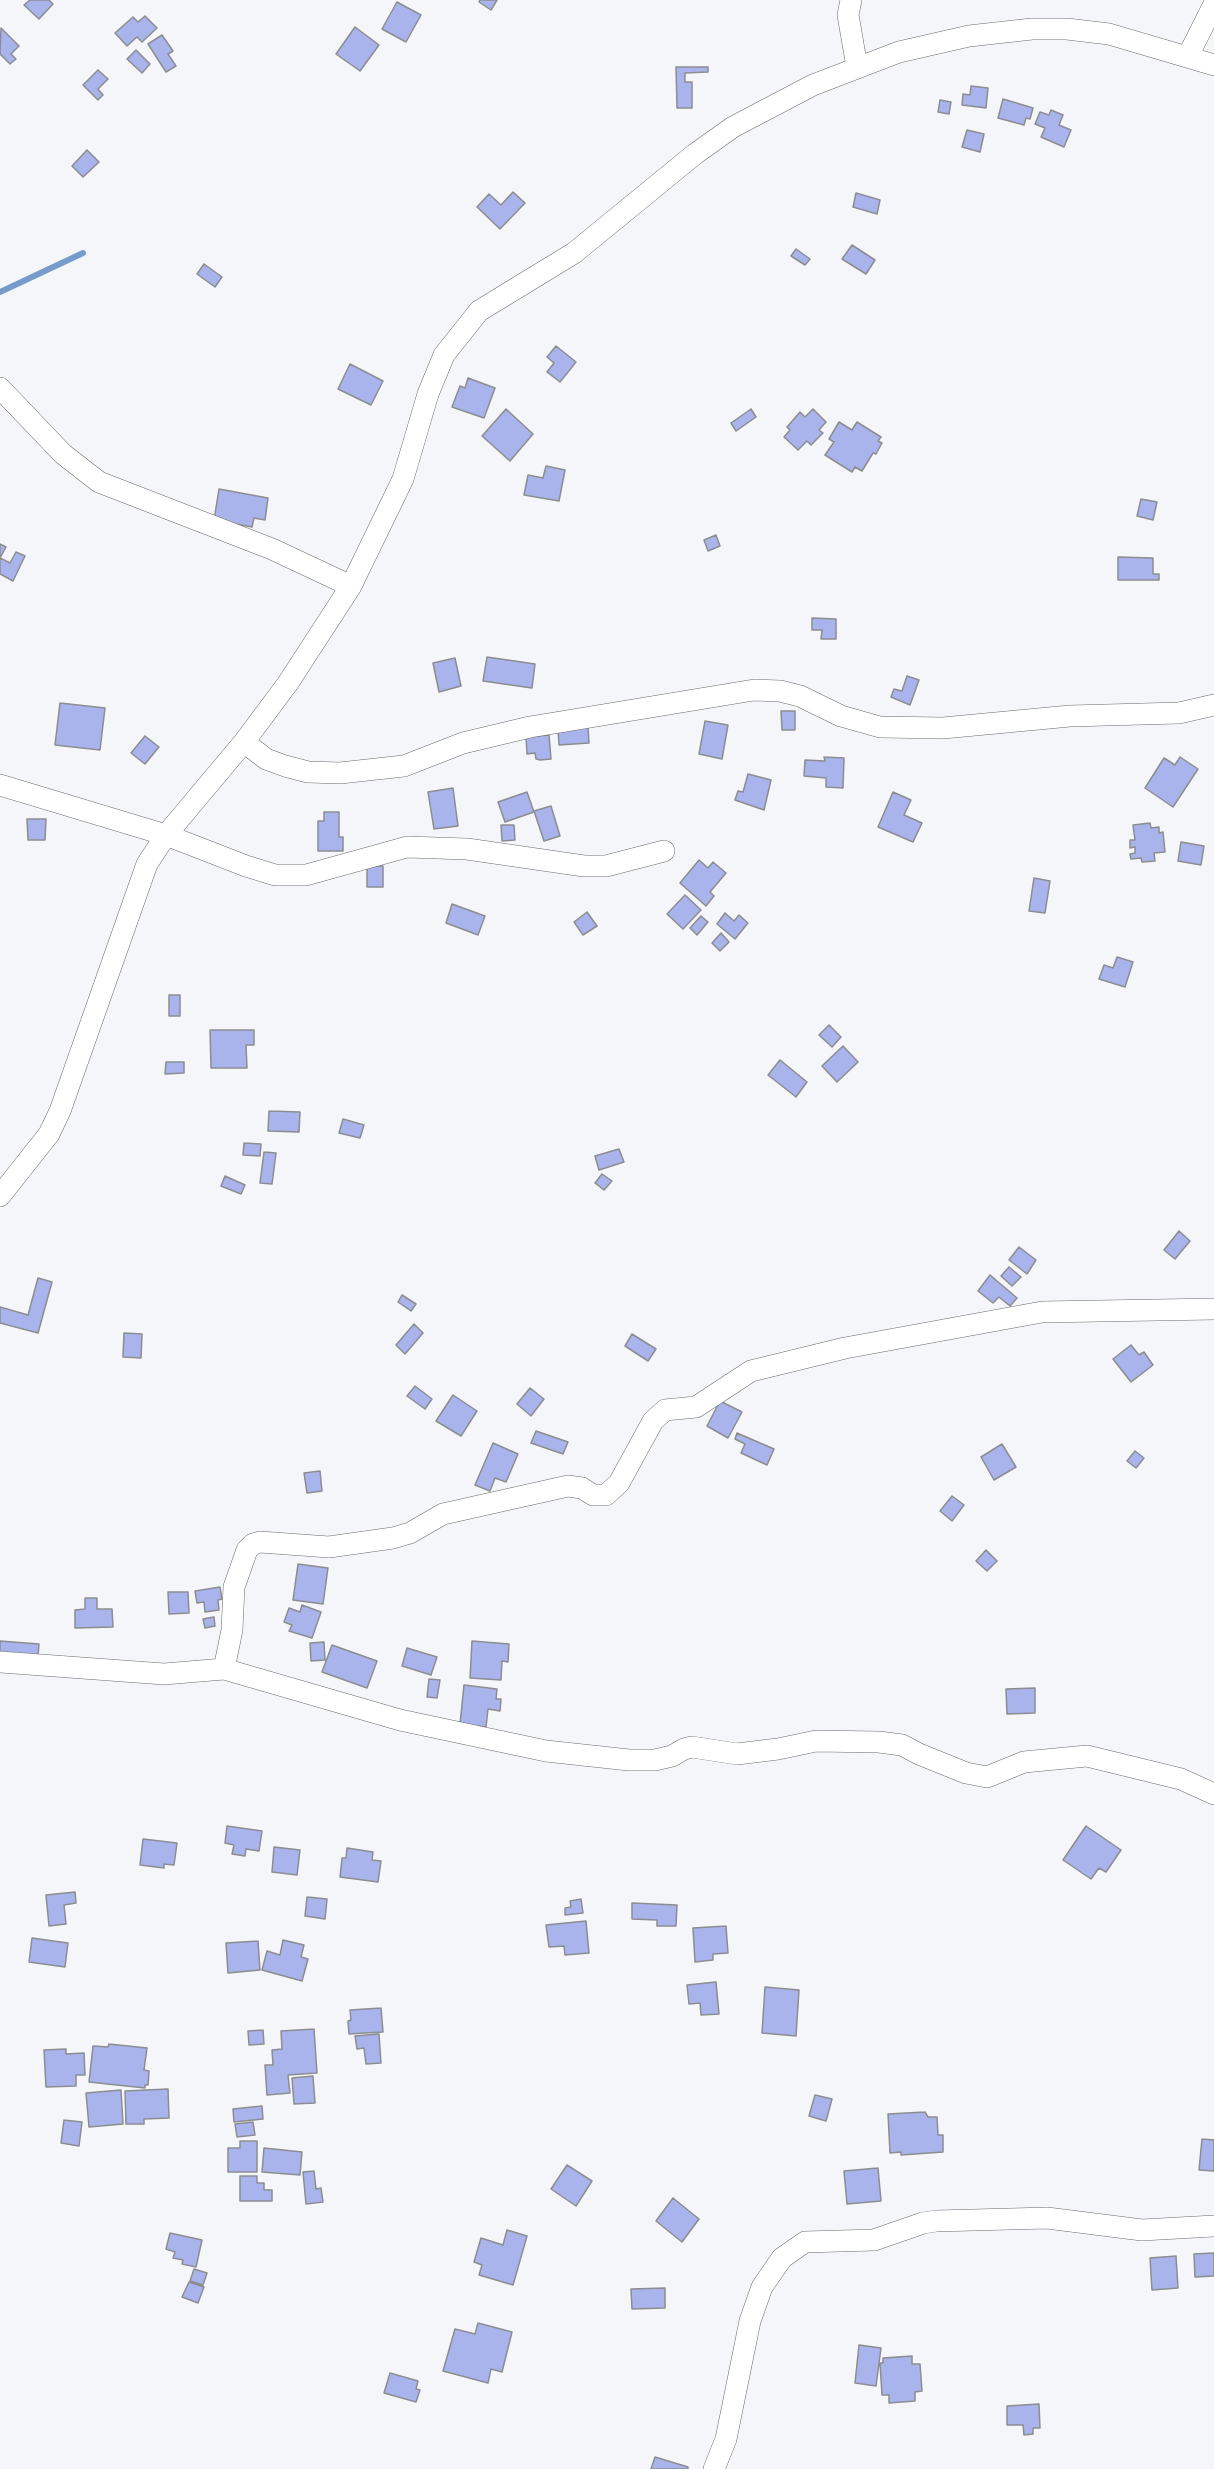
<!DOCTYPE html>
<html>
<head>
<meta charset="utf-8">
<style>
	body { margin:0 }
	canvas { display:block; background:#f5f6f9 }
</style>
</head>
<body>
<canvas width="1214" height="2469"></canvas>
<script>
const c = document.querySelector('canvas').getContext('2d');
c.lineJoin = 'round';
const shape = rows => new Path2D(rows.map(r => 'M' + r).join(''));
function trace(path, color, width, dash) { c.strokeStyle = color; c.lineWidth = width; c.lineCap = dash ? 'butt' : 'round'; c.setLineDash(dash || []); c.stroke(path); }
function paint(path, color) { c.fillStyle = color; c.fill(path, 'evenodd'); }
trace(shape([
	[0,292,83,253]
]), '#769ccb', 6);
const building = shape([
	[30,0,49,0,53,4,39,19,24,5,30,0],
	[480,0,497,0,491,10,479,2,480,0],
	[397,2,421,15,406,42,382,29,397,2],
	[145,16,157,28,142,42,137,37,127,46,115,33,133,17,138,22,145,16],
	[355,27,379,45,360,71,336,54,355,27],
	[1,28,19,46,11,54,16,59,10,64,0,54,1,28],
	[162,35,173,51,168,54,176,66,166,72,148,44,162,35],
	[136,50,150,64,142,73,127,59,136,50],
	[676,67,708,67,708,72,685,73,685,82,692,82,692,108,677,108,676,67],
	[98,70,108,79,98,89,103,95,98,100,83,85,98,70],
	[971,86,988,88,986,108,962,105,963,94,970,95,971,86],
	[1003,99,1033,108,1030,119,1026,118,1024,125,998,118,1003,99],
	[940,100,951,102,949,114,938,112,940,100],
	[1051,110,1063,115,1059,125,1071,130,1064,147,1041,137,1045,128,1035,124,1040,112,1049,115,1051,110],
	[967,130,984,134,980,152,962,147,967,130],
	[87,150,99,162,83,177,72,166,87,150],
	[513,192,525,203,500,229,477,207,489,194,501,205,513,192],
	[856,193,880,200,877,214,853,207,856,193],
	[852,245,875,260,866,274,842,259,852,245],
	[796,249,810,259,805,265,791,256,796,249],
	[204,264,222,277,215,287,197,274,204,264],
	[556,346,576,362,560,382,547,372,554,363,547,357,556,346],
	[350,364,383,381,371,405,338,389,350,364],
	[468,378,495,388,484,418,452,407,460,386,465,388,468,378],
	[506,409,533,434,510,461,482,436,506,409],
	[751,409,756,417,736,431,731,423,751,409],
	[813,409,826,422,819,430,823,433,811,445,807,441,798,450,784,437,790,430,787,427,800,412,805,417,813,409],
	[839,422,852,430,857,422,881,437,878,441,882,443,876,454,873,453,862,471,855,467,852,472,825,455,834,442,829,439,839,422],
	[546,466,565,470,559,501,524,495,528,475,543,478,546,466],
	[219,489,268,498,265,520,254,518,252,527,214,520,219,489],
	[1141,499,1157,502,1153,520,1137,516,1141,499],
	[716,535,720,546,708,551,704,540,716,535],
	[0,544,6,547,0,558,10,563,16,552,25,556,13,581,0,574,0,544],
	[1118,557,1153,558,1153,574,1159,574,1159,580,1118,580,1118,557],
	[812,618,836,619,836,639,821,639,822,630,812,630,812,618],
	[487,657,535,664,532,688,483,681,487,657],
	[455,658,461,686,439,692,433,663,455,658],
	[907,676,919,680,910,705,891,697,894,689,902,691,907,676],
	[60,703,105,708,100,750,55,745,60,703],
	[781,711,795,711,795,730,782,730,781,711],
	[705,721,728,725,722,759,699,754,705,721],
	[588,727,589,743,559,745,558,729,588,727],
	[549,735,551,759,540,760,536,759,535,753,527,754,526,737,549,735],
	[145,736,159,747,145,764,131,753,145,736],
	[824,757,844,758,843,788,826,787,826,778,804,776,805,760,825,761,824,757],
	[1180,757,1198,769,1173,807,1145,788,1164,758,1175,765,1180,757],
	[748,774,771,780,764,810,735,800,738,791,743,792,748,774],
	[453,788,458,826,434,829,428,792,453,788],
	[527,792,534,812,505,822,498,802,527,792],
	[893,792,911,800,904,815,922,823,913,842,878,827,893,792],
	[551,806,560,836,544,841,534,811,551,806],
	[324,812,339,812,339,837,343,837,343,851,318,851,318,821,324,821,324,812],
	[27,819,46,819,45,840,28,840,27,819],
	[1150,823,1151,828,1159,827,1159,833,1163,832,1165,852,1154,853,1155,861,1142,862,1141,858,1131,859,1130,854,1135,853,1135,847,1130,848,1130,840,1135,840,1133,825,1150,823],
	[501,825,514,825,515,840,502,841,501,825],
	[1181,842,1204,846,1201,865,1178,861,1181,842],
	[699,860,708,868,713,862,726,873,710,892,714,896,706,906,680,883,699,860],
	[367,866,383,866,383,887,367,887,367,866],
	[1034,878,1050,881,1045,913,1029,911,1034,878],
	[685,895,701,910,683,929,667,914,685,895],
	[452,904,485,916,478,935,446,923,452,904],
	[587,912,597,926,583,935,574,922,587,912],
	[725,913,734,921,739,915,748,923,735,939,717,924,725,913],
	[701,916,708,922,697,935,690,928,701,916],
	[721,933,729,942,720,951,712,943,721,933],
	[1117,957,1133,962,1125,987,1099,979,1104,965,1113,968,1117,957],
	[169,995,180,995,180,1016,169,1016,169,995],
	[829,1025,841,1037,832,1047,819,1035,829,1025],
	[210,1030,254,1030,254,1045,246,1045,247,1068,211,1068,210,1030],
	[843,1046,858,1062,837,1082,822,1066,843,1046],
	[780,1060,807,1082,796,1097,768,1075,780,1060],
	[166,1062,184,1062,184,1073,165,1074,166,1062],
	[269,1111,300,1112,299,1132,268,1131,269,1111],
	[343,1119,364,1125,360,1138,339,1133,343,1119],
	[244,1143,261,1144,260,1156,243,1155,244,1143],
	[619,1149,624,1162,599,1170,595,1156,619,1149],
	[264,1152,276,1153,272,1184,260,1183,264,1152],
	[602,1174,612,1181,604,1190,595,1183,602,1174],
	[225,1176,245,1185,241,1194,221,1186,225,1176],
	[1179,1231,1190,1241,1175,1259,1164,1250,1179,1231],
	[1019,1247,1036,1260,1027,1274,1009,1260,1019,1247],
	[1009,1267,1021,1277,1012,1286,1001,1276,1009,1267],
	[990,1275,1017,1298,1010,1306,999,1297,993,1303,978,1291,990,1275],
	[38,1278,52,1282,38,1333,0,1323,0,1307,28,1315,38,1278],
	[402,1295,416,1304,411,1311,398,1302,402,1295],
	[414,1324,423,1333,405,1354,396,1345,414,1324],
	[124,1333,142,1334,141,1358,123,1357,124,1333],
	[632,1334,656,1349,648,1361,625,1346,632,1334],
	[1131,1345,1139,1355,1144,1352,1153,1365,1131,1382,1113,1359,1131,1345],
	[415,1386,432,1399,425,1409,407,1396,415,1386],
	[530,1388,544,1399,531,1416,517,1404,530,1388],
	[453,1395,477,1411,461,1436,436,1421,453,1395],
	[720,1401,742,1412,728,1438,707,1426,720,1401],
	[536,1431,568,1442,563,1454,531,1443,536,1431],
	[737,1433,774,1449,767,1465,741,1453,745,1444,735,1439,737,1433],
	[493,1443,518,1454,506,1482,495,1478,490,1491,475,1485,493,1443],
	[1002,1444,1016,1467,994,1480,981,1457,1002,1444],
	[1135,1451,1144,1458,1136,1468,1127,1461,1135,1451],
	[320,1471,322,1491,307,1493,304,1473,320,1471],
	[952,1496,964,1505,952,1521,940,1511,952,1496],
	[986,1550,997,1561,987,1571,976,1561,986,1550],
	[298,1564,328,1568,323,1604,293,1600,298,1564],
	[220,1587,222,1599,218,1600,219,1610,205,1612,204,1602,197,1603,195,1591,220,1587],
	[168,1592,188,1592,189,1613,169,1614,168,1592],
	[85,1598,97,1598,97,1609,112,1609,113,1627,75,1628,75,1610,85,1609,85,1598],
	[302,1605,321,1612,312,1638,289,1631,292,1625,284,1622,289,1608,300,1612,302,1605],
	[214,1617,215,1626,205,1628,203,1619,214,1617],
	[0,1641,39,1644,38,1656,0,1653,0,1641],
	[472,1641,509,1644,508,1662,502,1661,501,1680,470,1678,472,1641],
	[324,1642,325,1660,311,1661,310,1643,324,1642],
	[332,1645,377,1661,367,1688,322,1672,332,1645],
	[407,1648,437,1657,431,1675,402,1666,407,1648],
	[429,1679,440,1680,437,1698,427,1697,429,1679],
	[464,1685,497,1689,496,1699,501,1699,500,1711,488,1709,486,1727,460,1724,464,1685],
	[1035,1688,1035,1713,1007,1714,1006,1689,1035,1688],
	[227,1826,262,1831,259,1851,246,1849,245,1856,232,1854,234,1845,225,1843,227,1826],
	[1086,1826,1121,1850,1106,1872,1099,1868,1091,1879,1063,1860,1086,1826],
	[143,1839,177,1843,174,1865,164,1864,164,1868,140,1865,143,1839],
	[274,1847,300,1850,297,1875,272,1872,274,1847],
	[347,1848,373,1852,372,1860,381,1861,378,1882,340,1877,342,1858,346,1858,347,1848],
	[75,1892,76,1903,64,1905,66,1924,49,1926,46,1895,75,1892],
	[307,1897,327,1899,325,1919,305,1916,307,1897],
	[581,1899,583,1913,565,1915,565,1908,571,1907,570,1901,581,1899],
	[632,1903,677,1905,676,1926,657,1926,657,1920,632,1919,632,1903],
	[586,1921,589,1953,565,1955,564,1946,549,1947,546,1925,586,1921],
	[726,1926,728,1953,713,1954,713,1960,695,1962,693,1928,726,1926],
	[32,1938,68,1943,65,1967,29,1962,32,1938],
	[283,1940,304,1945,301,1957,308,1959,302,1981,262,1970,267,1951,280,1955,283,1940],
	[258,1941,260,1970,228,1973,226,1943,258,1941],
	[716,1982,719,2014,701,2015,700,2003,689,2004,687,1985,716,1982],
	[765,1987,799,1990,796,2036,762,2033,765,1987],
	[381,2008,383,2032,349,2034,348,2021,351,2020,350,2010,381,2008],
	[314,2029,317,2073,288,2075,290,2093,267,2095,265,2065,273,2065,272,2050,282,2049,281,2031,314,2029],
	[263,2030,264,2044,249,2045,248,2031,263,2030],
	[379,2034,381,2063,366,2064,364,2048,357,2049,355,2036,379,2034],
	[109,2044,147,2048,144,2070,149,2071,148,2085,145,2085,145,2088,89,2082,93,2046,108,2047,109,2044],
	[66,2049,66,2054,84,2053,85,2075,76,2075,76,2086,46,2087,44,2050,66,2049],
	[313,2076,315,2103,294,2104,292,2078,313,2076],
	[168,2089,169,2118,144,2119,144,2124,126,2124,125,2091,168,2089],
	[121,2090,123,2124,89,2127,86,2093,121,2090],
	[815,2095,832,2099,826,2121,809,2116,815,2095],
	[262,2106,263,2119,234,2122,233,2109,262,2106],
	[925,2112,928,2117,937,2117,938,2135,943,2135,943,2152,901,2155,901,2152,890,2153,888,2114,925,2112],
	[64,2120,82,2122,79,2146,61,2143,64,2120],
	[253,2122,255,2135,237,2137,235,2124,253,2122],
	[1202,2139,1214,2140,1214,2171,1199,2170,1202,2139],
	[240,2141,257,2141,257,2172,228,2172,228,2148,240,2148,240,2141],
	[264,2148,302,2152,300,2175,262,2172,264,2148],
	[567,2165,592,2181,576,2206,551,2189,567,2165],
	[878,2168,881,2201,847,2204,844,2171,878,2168],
	[314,2171,316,2189,321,2188,323,2202,306,2204,303,2172,314,2171],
	[240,2176,257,2176,257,2183,264,2183,264,2190,272,2190,272,2201,240,2201,240,2176],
	[673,2198,699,2219,682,2242,656,2221,673,2198],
	[507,2230,527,2236,513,2285,479,2275,482,2265,474,2262,481,2238,503,2245,507,2230],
	[170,2233,202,2240,196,2267,182,2264,183,2260,173,2258,175,2252,166,2249,170,2233],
	[1214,2253,1214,2276,1195,2277,1194,2254,1214,2253],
	[1176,2256,1178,2288,1152,2290,1150,2258,1176,2256],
	[194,2269,207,2273,203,2285,190,2281,194,2269],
	[189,2282,204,2287,198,2303,182,2297,189,2282],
	[665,2288,665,2308,632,2309,631,2289,665,2288],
	[478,2323,512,2332,502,2372,491,2369,488,2383,443,2371,455,2329,475,2334,478,2323],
	[859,2345,881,2348,876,2386,855,2383,859,2345],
	[912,2356,912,2364,920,2364,922,2391,915,2392,915,2401,889,2403,889,2395,882,2395,880,2363,883,2363,883,2358,912,2356],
	[390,2373,418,2381,416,2389,420,2390,416,2402,384,2393,390,2373],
	[1039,2404,1040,2428,1033,2428,1033,2434,1024,2435,1023,2425,1007,2425,1007,2406,1039,2404],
	[655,2457,688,2467,688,2469,651,2469,655,2457]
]);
paint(building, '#a9b4ed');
trace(building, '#8c8d90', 1.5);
const minor = shape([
	[851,0,848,15,857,67],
	[1188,56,1214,4],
	[0,388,63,454,99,482,272,549,351,586],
	[244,742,266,759,285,766,308,772,340,773,404,766,463,743,530,727,754,690,780,691,800,696,841,716,880,727,943,728,1070,716,1179,713,1214,705],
	[0,785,166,835,246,866,275,875,306,875,407,847,467,849,584,866,606,866,664,851],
	[0,1196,49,1134,60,1111,147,864,166,835,244,742,288,683,351,586,403,479,428,394,444,355,479,311,574,253,695,154,733,127,813,85,899,52,969,36,1032,29,1067,29,1109,34,1214,65],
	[0,1662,164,1674,224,1669,400,1720,546,1751,629,1760,655,1760,672,1756,684,1749,692,1747,737,1754,778,1749,816,1741,879,1742,902,1745,919,1754,966,1773,987,1777,1024,1762,1087,1756,1181,1779,1214,1794],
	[224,1669,232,1630,234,1587,247,1550,253,1544,260,1542,329,1547,393,1538,410,1533,443,1514,568,1486,582,1488,593,1495,606,1495,619,1483,653,1421,665,1410,696,1407,751,1371,845,1348,1042,1312,1214,1309],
	[714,2469,726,2439,750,2321,762,2287,782,2258,805,2242,874,2240,923,2223,936,2221,1047,2218,1142,2230,1214,2226]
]);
trace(minor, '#6b6b6e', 22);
trace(minor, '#fff', 21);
</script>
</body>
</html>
